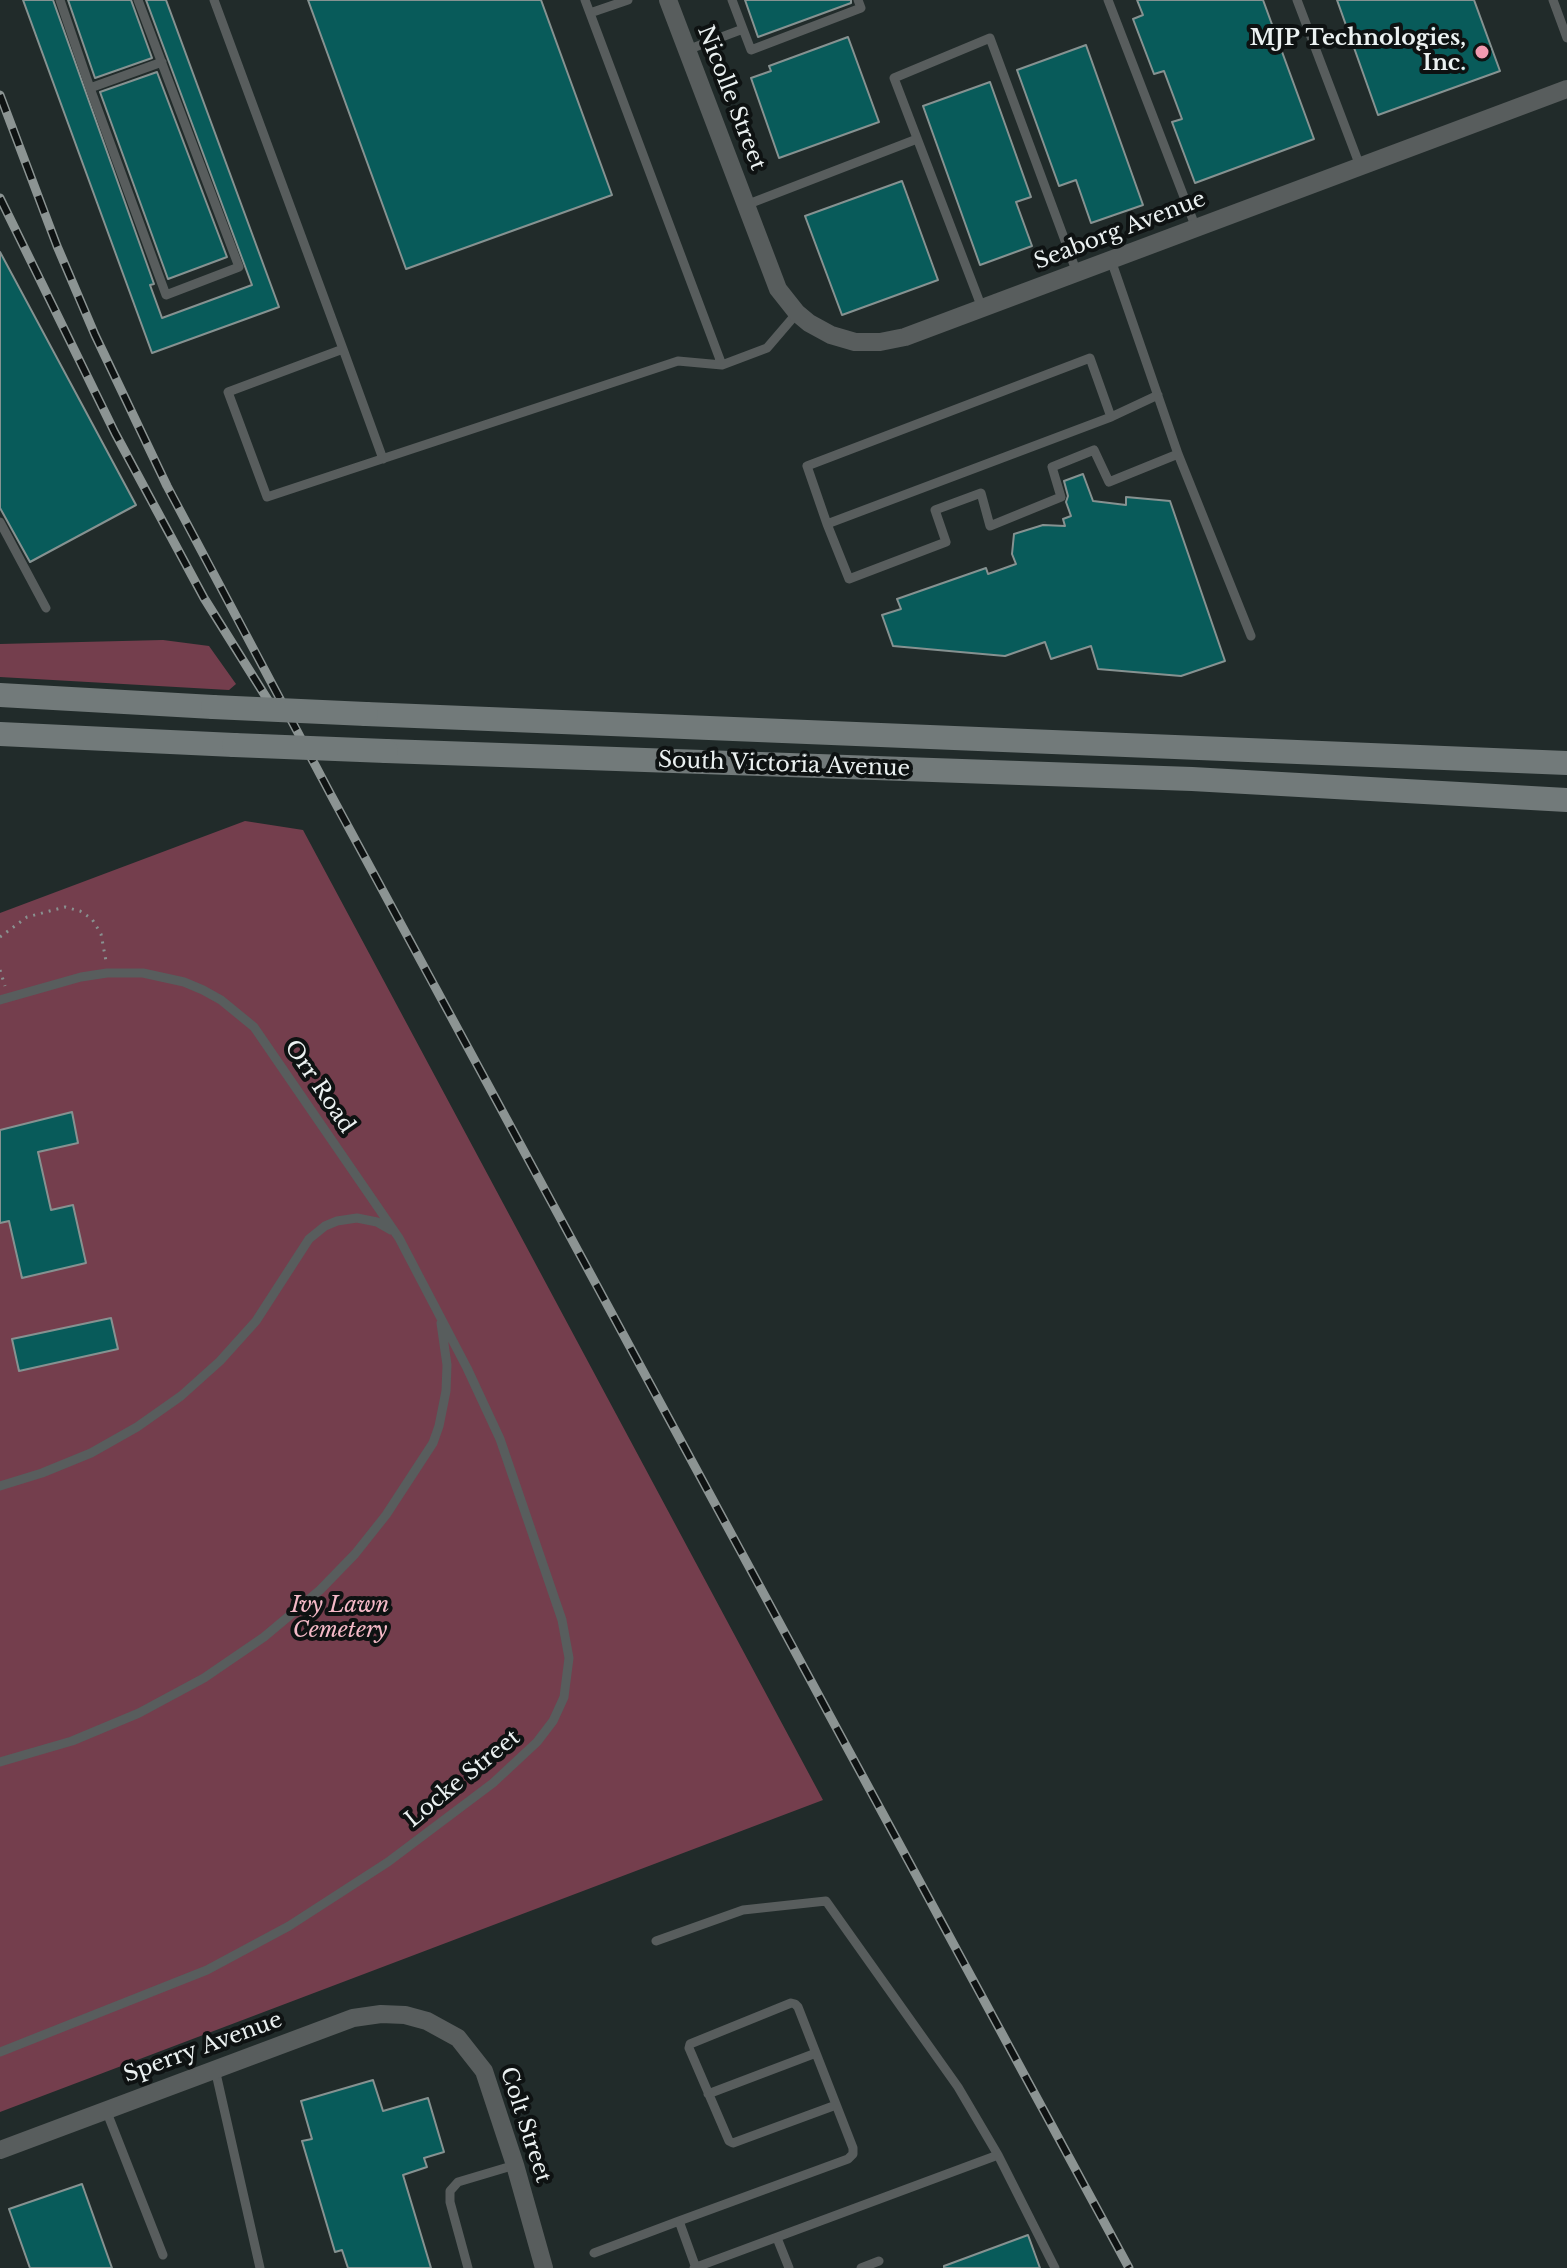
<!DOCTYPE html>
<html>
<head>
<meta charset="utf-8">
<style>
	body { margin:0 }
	canvas { display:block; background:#212b2a }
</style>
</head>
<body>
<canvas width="1567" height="2268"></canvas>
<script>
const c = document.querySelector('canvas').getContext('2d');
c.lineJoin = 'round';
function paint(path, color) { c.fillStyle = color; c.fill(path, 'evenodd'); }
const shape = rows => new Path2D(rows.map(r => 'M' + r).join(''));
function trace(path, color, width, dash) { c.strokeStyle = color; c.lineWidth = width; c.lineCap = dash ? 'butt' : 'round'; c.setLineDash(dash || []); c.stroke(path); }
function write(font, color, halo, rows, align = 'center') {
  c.font = font + ' "Libre Baskerville",serif'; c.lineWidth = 8; c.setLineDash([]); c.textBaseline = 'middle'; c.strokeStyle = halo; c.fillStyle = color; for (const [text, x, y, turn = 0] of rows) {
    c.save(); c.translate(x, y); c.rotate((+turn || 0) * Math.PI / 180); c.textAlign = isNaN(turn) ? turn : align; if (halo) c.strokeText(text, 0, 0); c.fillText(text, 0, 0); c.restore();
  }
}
paint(shape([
	[163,640,209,646,236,684,229,690,0,677,0,644],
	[245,821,303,830,823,1800,0,2112,0,913]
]), '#743e4d');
const building = shape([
	[23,0,53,0,154,284,150,285,162,318,252,285,146,0,166,0,279,307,152,353,23,0],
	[68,0,131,0,152,58,95,78,68,0],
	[308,0,541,0,612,195,406,269,308,0],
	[745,0,851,0,851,3,758,37,745,0],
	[1137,0,1263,0,1314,139,1195,183,1172,122,1182,119,1164,71,1154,74,1133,19,1143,15,1137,0],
	[1337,0,1474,0,1500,71,1378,115,1337,0],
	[848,37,879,122,779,158,751,78,771,71,769,66,848,37],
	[1086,45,1143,205,1091,223,1076,180,1059,186,1017,70,1086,45],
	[157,72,227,257,168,279,100,92,157,72],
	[990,82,1031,197,1016,202,1032,246,980,265,923,106,990,82],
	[902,181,938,280,842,315,805,216,902,181],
	[0,252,136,505,30,562,0,508,0,252],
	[1083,474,1093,501,1126,505,1126,497,1170,501,1225,661,1181,676,1098,669,1091,646,1051,659,1045,642,1005,656,893,646,882,615,901,609,897,599,986,568,988,574,1016,564,1012,554,1014,534,1043,525,1065,526,1063,519,1071,516,1066,502,1068,496,1064,481,1083,474],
	[72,1112,78,1143,38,1152,51,1210,73,1205,86,1263,22,1278,9,1221,0,1223,0,1130,72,1112],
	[111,1318,118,1349,19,1371,12,1339,111,1318],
	[373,2080,383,2111,428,2098,444,2152,424,2158,427,2167,403,2175,431,2268,348,2268,342,2250,335,2252,302,2141,312,2139,301,2101,373,2080],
	[82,2184,112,2268,30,2268,9,2209,82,2184],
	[1028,2235,1040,2268,944,2268,944,2266,1028,2235]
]);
paint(building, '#085b5a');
trace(building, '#869291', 2);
trace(shape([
	[0,937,27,917,65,907,80,911,92,919,101,934,106,961],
	[0,970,5,986]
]), '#899190', 3, [2, 6]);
trace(shape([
	[60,0,90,88,166,295,239,267,138,0],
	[214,0,343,349,228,392,267,497,678,361,722,365,767,348,797,313],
	[585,0,722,365],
	[732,0,743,29],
	[1108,0,1196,228],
	[1297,0,1360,166],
	[1553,0,1567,38],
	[590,13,628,0],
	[687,50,743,29,751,50,861,8,858,0],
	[90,88,162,62],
	[746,205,917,139],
	[1111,260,1178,454,1251,636],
	[982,308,894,78,990,38,1077,273],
	[343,349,383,459],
	[1111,417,1090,358,807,466,827,524,1111,417,1158,395],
	[0,522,46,608],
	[827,524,849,579,946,542,935,510,981,493,990,526,1061,497,1052,467,1094,450,1109,482,1178,454],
	[0,1000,81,977,107,973,143,973,184,982,203,990,221,1000,254,1027,399,1238,467,1368,500,1439,562,1620,569,1658,564,1697,553,1721,537,1742,493,1783,388,1862,289,1926,207,1970,0,2052],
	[0,1486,42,1473,91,1453,137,1427,181,1396,220,1361,256,1321,309,1239,325,1226,337,1221,357,1218,377,1222,391,1230],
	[0,1762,72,1741,139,1713,204,1678,264,1637,320,1590,355,1554,386,1515,433,1443,439,1426,446,1391,447,1365,441,1323],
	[656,1941,743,1910,826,1901,958,2087,998,2155],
	[215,2069,260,2268],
	[708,2094,816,2053],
	[106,2110,163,2255],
	[777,2238,789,2268],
	[594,2253,679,2221],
	[468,2268,450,2202,450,2191,458,2182,515,2165],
	[694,2268,998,2155,1055,2268],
	[696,2268,679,2221,848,2159,853,2154,853,2148,798,2007,795,2004,791,2003,690,2044,689,2048,729,2141,733,2143,836,2105],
	[861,2268,879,2261]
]), '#585d5d', 9);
trace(shape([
	[668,0,778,289,797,313,809,323,831,335,855,342,880,342,905,337,1567,89],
	[0,2150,353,2018,381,2014,405,2015,427,2021,458,2038,484,2071,515,2165,544,2268]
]), '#585d5d', 18);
trace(shape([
	[0,695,213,707],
	[366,714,1567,763],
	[0,734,234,745],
	[386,751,1192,779,1567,800]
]), '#727a7a', 24);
const rail = shape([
	[0,95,57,246,95,335,167,486,331,795,1129,2268],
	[0,198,115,433,204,598,271,705]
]);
trace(rail, '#8c9493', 9);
trace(rail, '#0e1212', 6, [18]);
trace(shape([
	[213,707,366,714],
	[234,745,386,751]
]), '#727a7a', 24);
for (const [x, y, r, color] of [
	[1482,52,8,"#f19ab1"]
]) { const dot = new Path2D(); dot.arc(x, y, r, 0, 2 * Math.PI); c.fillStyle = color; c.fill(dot); trace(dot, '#0e1212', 3); }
write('bold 22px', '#ebf1f1', '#0e1212', [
	["MJP Technologies,",1466,39],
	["Inc.",1466,64]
], 'right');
write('22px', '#ebf1f1', '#0e1212', [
	["Nicolle Street",731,98,69],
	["Seaborg Avenue",1120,231,-21],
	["South Victoria Avenue",784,765,2],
	["Orr Road",319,1087,56],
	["Locke Street",463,1779,-39],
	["Sperry Avenue",203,2048,-20],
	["Colt Street",525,2125,72]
]);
write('italic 22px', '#f4b9c7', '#0e1212', [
	["Ivy Lawn",340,1606],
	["Cemetery",340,1631]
]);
</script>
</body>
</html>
